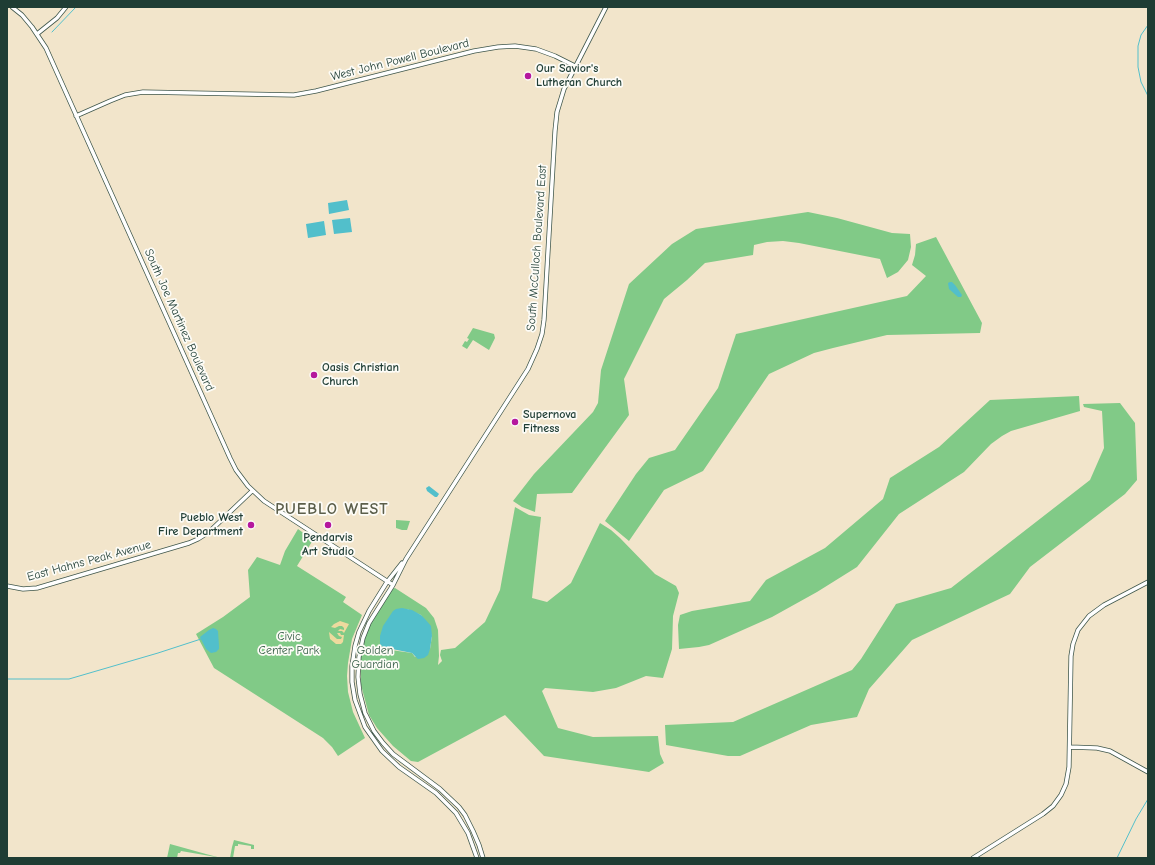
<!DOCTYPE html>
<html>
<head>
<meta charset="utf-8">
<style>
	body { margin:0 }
	#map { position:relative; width:1155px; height:865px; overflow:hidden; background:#f2e5cb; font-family:"Comic Neue",sans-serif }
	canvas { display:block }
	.frame { position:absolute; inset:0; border:8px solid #1f3d34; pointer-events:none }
</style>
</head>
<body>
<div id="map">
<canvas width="1155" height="865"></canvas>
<div class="frame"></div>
</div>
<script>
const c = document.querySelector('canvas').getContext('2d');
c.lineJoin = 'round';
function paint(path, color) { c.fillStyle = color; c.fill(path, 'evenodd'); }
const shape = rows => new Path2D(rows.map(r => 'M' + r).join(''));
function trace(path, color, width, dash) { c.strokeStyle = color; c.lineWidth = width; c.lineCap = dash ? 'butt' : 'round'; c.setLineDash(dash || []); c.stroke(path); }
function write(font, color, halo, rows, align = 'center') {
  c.font = font + ' "Comic Neue",sans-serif'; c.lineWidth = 3.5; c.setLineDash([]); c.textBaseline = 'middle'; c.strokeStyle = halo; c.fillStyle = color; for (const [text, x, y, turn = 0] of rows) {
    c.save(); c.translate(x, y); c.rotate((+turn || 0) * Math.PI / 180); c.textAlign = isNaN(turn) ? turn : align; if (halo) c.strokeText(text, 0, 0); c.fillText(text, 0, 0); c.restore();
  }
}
paint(shape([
	[808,212,837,218,892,233,910,234,911,247,908,260,898,272,887,278,880,259,799,243,783,241,767,242,754,245,753,255,705,263,687,280,664,299,624,379,629,415,572,493,537,494,535,512,522,507,513,501,534,474,593,412,598,403,601,370,629,284,672,244,696,229],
	[936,237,982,323,980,333,887,335,833,348,814,353,769,374,703,471,664,490,629,541,605,521,636,474,649,458,675,450,718,388,736,334,907,296,926,276,912,265,915,255,916,244],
	[473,328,494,334,495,338,489,350,473,340,467,349,462,346,465,341,467,342,469,339,467,338],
	[1079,396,1080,411,1011,431,1002,436,991,444,964,472,899,514,857,567,817,592,772,617,709,645,699,647,679,649,678,625,680,615,692,611,750,601,766,580,825,548,883,499,890,478,939,447,990,400],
	[1120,403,1135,423,1137,480,1125,494,1030,567,1010,594,912,640,869,689,857,717,811,725,740,756,728,756,666,745,665,725,733,722,852,670,861,659,896,604,951,588,1090,480,1104,448,1102,411,1084,407,1083,404],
	[515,507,529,515,541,517,532,598,547,602,571,583,600,523,611,530,620,538,655,574,676,586,679,593,673,616,672,649,663,678,646,676,616,688,593,692,545,688,542,691,558,728,593,737,658,736,660,754,664,763,649,772,544,756,505,715,418,762,411,761,393,746,377,728,369,715,361,685,361,650,366,633,373,618,392,589,395,588,426,608,434,618,438,630,439,656,438,665,442,661,440,655,441,650,455,648,485,622,500,590],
	[407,609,421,615,432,636,430,649,415,657,412,653,391,650,383,647],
	[396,520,410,521,407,530,402,530,396,528],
	[298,529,313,540,297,566,346,597,343,602,362,615,352,639,348,663,347,676,348,692,353,712,365,738,338,756,332,747,323,738,214,668,196,634,223,617,250,597,248,570,257,557,280,565,285,551],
	[234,840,254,845,254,849,251,849,251,846,238,844,238,846,235,846,233,858,230,858,232,847],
	[170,844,206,854,221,858,216,858,216,857,181,851,180,853,178,853,177,858,167,858]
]), '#81ca87');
paint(shape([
	[340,621,349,624,344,633,342,631,338,631,340,629,344,630,344,628,342,626,339,626,335,628,331,627,334,624],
	[329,632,337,639,341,639,342,637,339,636,337,633,340,633,341,635,344,635,343,642,341,644,336,644,330,639]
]), '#eeda9e');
paint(shape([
	[347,200,349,210,329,214,328,203],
	[350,218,352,232,334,234,332,220],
	[324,221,326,235,308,238,306,224],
	[950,282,952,282,955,285,962,295,961,297,958,297,949,289,948,283],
	[429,486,438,493,439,494,437,497,435,497,427,491,426,488],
	[402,608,412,610,421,615,425,619,431,626,432,636,430,649,428,655,424,658,418,659,412,653,387,648,383,647,380,644,380,636,383,626,393,611,396,609],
	[213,628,216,629,218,631,219,646,219,649,216,652,211,653,206,649,200,637,209,630]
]), '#52bfcb');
trace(shape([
	[1148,25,1141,35,1138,46,1138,67,1141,82,1148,96],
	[52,32,76,7],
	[7,679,69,679,158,653,201,639],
	[1117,858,1136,819,1148,799]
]), '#52bfcb', 1);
const secondary = shape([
	[12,7,22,15,32,27,46,48,230,458,236,470,248,486,264,501,393,585],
	[37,34,57,18,66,7],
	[76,116,110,101,125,95,143,92,294,95,316,91,474,51,498,47,515,46,536,49,555,56,575,66],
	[402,563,387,582,369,611,359,632,355,646,352,666,352,682,355,700,365,727,382,751,399,767,436,793,456,813,468,833,477,858],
	[7,586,23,589,37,588,189,543,198,539,209,532,252,491],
	[1070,747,1097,748,1110,751,1148,772],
	[483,858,479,845,473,831,465,815,459,807,440,789,393,754,383,743,374,731,365,713,360,694,358,677,359,657,363,638,369,623,393,585,406,559,528,369,537,349,542,334,544,320,555,131,557,112,564,89,606,7],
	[973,858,1043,814,1053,806,1061,795,1066,784,1069,767,1071,656,1073,644,1078,630,1089,616,1104,605,1148,582]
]);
trace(secondary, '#3f564b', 5);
trace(secondary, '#fff', 3.5);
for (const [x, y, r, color] of [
	[528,76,4,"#b5179e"],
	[314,375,4,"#b5179e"],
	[515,422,4,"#b5179e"],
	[251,525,4,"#b5179e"],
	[328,525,4,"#b5179e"]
]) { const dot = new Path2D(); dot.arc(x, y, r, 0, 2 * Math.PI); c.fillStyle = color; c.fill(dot); trace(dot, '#fdfcf7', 1.5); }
write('12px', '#1f3d34', '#fdfcf7', [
	["West John Powell Boulevard",400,60,-14],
	["South McCulloch Boulevard East",537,248,-86],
	["South Joe Martinez Boulevard",179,320,66],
	["East Hahns Peak Avenue",89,561,-15]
]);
write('bold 12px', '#1f3d34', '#fdfcf7', [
	["Our Savior's",536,69],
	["Lutheran Church",536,83],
	["Oasis Christian",322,368],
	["Church",322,382],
	["Supernova",523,415],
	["Fitness",523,429],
	["Pueblo West",243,518,"right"],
	["Fire Department",243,532,"right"],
	["Pendarvis",328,538,"center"],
	["Art Studio",328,552,"center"]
], 'left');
write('12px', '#386049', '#fdfcf7', [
	["Civic",289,637],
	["Center Park",289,651],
	["Golden",375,651],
	["Guardian",375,665]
]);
c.letterSpacing = '1px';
write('bold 16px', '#5c5f4b', '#fdfcf7', [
	["PUEBLO WEST",332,509]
]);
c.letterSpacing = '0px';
</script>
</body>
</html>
